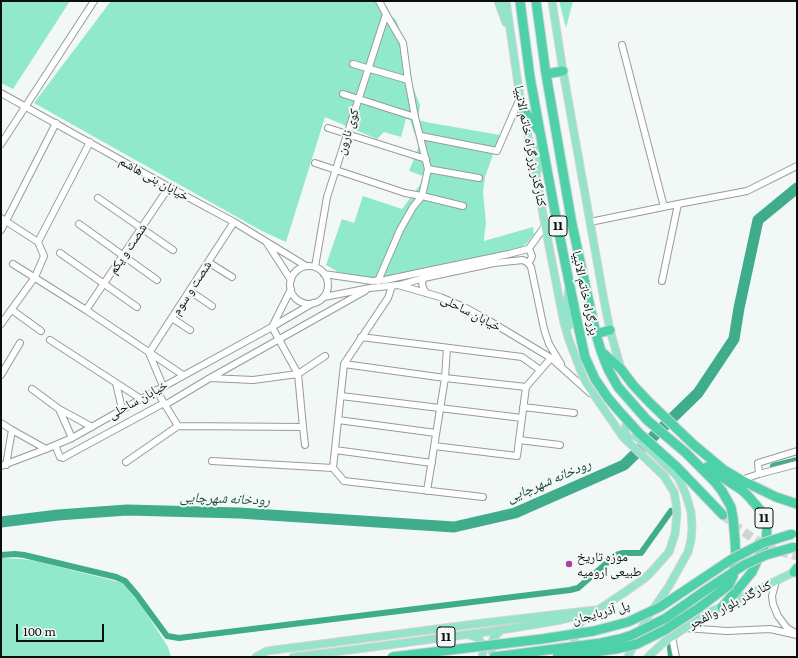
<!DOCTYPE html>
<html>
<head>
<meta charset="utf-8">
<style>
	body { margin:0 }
	#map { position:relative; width:798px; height:658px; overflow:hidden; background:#f2f8f5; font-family:Literata,serif }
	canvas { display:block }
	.frame { position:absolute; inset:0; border:2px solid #0d0f0e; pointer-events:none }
	.scale { position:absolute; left:16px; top:624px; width:88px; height:18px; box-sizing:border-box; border:2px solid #0d0f0e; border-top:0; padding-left:5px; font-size:12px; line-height:14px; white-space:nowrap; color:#0d0f0e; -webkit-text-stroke:3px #f2f8f5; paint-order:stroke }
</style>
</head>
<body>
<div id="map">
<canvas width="798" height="658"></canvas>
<div class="frame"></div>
<div class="scale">100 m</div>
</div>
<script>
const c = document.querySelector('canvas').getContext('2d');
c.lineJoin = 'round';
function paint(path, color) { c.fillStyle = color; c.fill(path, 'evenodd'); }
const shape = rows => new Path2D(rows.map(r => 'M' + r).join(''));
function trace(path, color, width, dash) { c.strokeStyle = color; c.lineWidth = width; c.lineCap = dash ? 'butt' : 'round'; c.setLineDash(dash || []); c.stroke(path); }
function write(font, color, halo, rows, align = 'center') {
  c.font = font + ' Literata,"Noto Naskh Arabic",serif'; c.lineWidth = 4; c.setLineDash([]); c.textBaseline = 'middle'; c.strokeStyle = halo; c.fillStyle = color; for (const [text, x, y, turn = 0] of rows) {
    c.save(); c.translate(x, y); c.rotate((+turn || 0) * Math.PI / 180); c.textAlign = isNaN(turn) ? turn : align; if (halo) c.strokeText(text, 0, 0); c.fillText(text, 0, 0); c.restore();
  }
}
paint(shape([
	[1,1,70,1,13,89,1,83],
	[111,1,378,1,382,8,396,20,405,43,409,78,420,105,418,120,431,123,500,135,485,177,483,192,486,223,484,238,484,241,533,227,534,234,529,241,522,247,514,250,502,254,423,268,408,279,401,281,390,281,379,278,351,275,338,272,326,265,342,219,354,223,363,196,402,209,420,185,423,176,409,171,419,146,410,120,406,119,401,137,384,132,377,139,325,117,286,242,262,231,34,103],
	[559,1,573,1,566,28],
	[1,558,22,559,36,561,123,583,143,608,168,647,171,657,1,657]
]), '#8fe9ca');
trace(shape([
	[773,466,797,460],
	[1,555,15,554,24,555,116,577,125,581,137,595,167,636,179,638,570,590,578,588,616,555,623,553,641,553,671,511],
	[671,639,670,648,671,657]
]), '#3fac8c', 6);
trace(shape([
	[1,522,58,515,127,510,239,513,454,527,515,513,624,465,698,393,734,339,739,308,758,220,797,188]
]), '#3fac8c', 11);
trace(shape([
	[723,515,738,528,759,542,774,550,797,556]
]), '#d0d5d2', 9, [9, 4.5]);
const minor = shape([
	[622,45,664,207],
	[353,64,408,80],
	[1,93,169,187,234,222,306,266],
	[343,94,415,117],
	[328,128,426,159],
	[421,136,497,151,520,98],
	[1,144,94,1],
	[315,163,405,193,422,196,463,206],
	[428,169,479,178],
	[98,198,173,250],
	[1,218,38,242,44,256,35,277,1,324],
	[590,222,678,204,747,191,797,166],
	[79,224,157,280],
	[1,230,6,221,56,123],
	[38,242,90,142],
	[267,243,291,280],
	[528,249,530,251,532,256,531,259,528,263],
	[60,253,137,307],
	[208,262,232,277],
	[13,264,86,310,183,375],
	'290 285a19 19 0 1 1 38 0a19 19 0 1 1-38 0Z',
	[315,267,327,197,386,14],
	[324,274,372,281,385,280,432,270,509,254,528,249,530,247,545,226],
	[424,278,422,282,423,288,426,293],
	[378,281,400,230,413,207,422,196,428,169,415,117,408,80,403,43,386,14,379,1],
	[662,281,678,204],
	[400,285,424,278,494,263,523,260,528,263,531,267,544,329,549,344,561,364],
	[190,291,212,306],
	[324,297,370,288,398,285,440,297,464,307,488,320,551,358,590,393],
	[12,310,41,331],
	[86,310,169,187],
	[172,318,190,330],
	[272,327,291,289],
	[361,337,522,357,540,370],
	[50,340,141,399],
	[149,353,234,222],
	[149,353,163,386],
	[344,364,445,378,526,387],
	[1,375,20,343],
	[210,378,365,291],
	[116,383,122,409],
	[32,389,59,409,92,427],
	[156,390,178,426],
	[341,396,522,418],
	[165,405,210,378,253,380,298,374,325,356],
	[523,407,574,413],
	[59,409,72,438],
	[338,420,436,433],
	[1,423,12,430,46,449],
	[303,427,305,445],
	[519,440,560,445],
	[55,445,60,457,63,458,66,456,164,403],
	[434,446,517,456,526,387,551,358],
	[335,450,432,463],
	[212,461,333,468,344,364,388,298,392,286],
	[126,462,178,426,303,427,298,374,272,327],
	[6,465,12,430],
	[1,466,46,449,72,438,141,399,272,327,313,303],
	[333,468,344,481,483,497],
	[759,474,758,463,797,451],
	[741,480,759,474,797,464],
	[427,491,445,378,447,348],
	[776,581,772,596,773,604,778,616,787,628,794,632],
	[685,628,727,631,770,629,797,635],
	[672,637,676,657]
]);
const major = shape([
	[498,1,506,23],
	[506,1,520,98,537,179,545,226,564,323,569,340,585,382,623,437,664,476,674,492,676,503,677,513,675,534,669,552,653,570,645,578,628,590,583,620,579,624,575,633,574,650],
	[552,1,563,71,604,300,610,330,621,369],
	[538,170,540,143],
	[569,326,567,305,569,288],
	[626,425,625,432,629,439],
	[469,635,476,637,479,639,483,647,483,653,482,657],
	[256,657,267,651,483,623,595,610],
	[293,657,350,650,501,630,561,620,576,616],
	[495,657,492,652,491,645,494,637,501,630],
	[628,657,636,640,647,618,669,586,688,552,691,540,692,527,691,512,686,495,679,479,676,475,636,436],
	[648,657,663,643,676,634,710,612,754,592,794,572,797,572]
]);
const highway = shape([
	[520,1,530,77,540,132,558,228,576,316,585,357,595,379,608,398,619,411,639,433,677,467,723,515],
	[536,1,546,74,572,224,596,334,601,351,608,369,618,387,647,420,686,453,714,481,722,491],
	[546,74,563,71],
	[522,108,539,131],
	[596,334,610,330],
	[602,352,621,369,633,385,650,403,694,445,724,470,741,480,776,497,797,504],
	[707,467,743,491,749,497,761,511,765,519,767,528,766,542,752,572,738,589,722,607],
	[794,572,797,568],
	[733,576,736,561,735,540]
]);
trace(minor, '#979c9a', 8);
trace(major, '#d3d4d4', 9);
trace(highway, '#d3d4d4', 11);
trace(minor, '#fff', 6);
trace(major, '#95e3cb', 7);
trace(highway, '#4ed0a9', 9);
const highwayBridge = shape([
	[722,491,731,507,733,518,735,540],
	[392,657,542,639,594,631,628,622,660,607,732,559,763,543,792,534],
	[494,657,601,643,620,639,632,635,666,618,706,590,744,565,766,555,794,547],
	[557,657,616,649,637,644,665,630,700,607,729,585,733,576]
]);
trace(highwayBridge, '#d3d4d4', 11, []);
trace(highwayBridge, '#4ed0a9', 9);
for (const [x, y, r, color] of [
	[569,564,4,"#a642a7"]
]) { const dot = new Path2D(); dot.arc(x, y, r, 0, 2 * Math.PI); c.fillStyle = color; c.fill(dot); trace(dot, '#f2f8f5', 1.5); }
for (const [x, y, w] of [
	[558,226,18],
	[764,518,18],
	[446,637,18]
]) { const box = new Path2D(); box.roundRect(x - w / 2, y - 10, w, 20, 3); c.fillStyle = '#f2f8f5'; c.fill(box); trace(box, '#0d0f0e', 1); }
write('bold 12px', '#0d0f0e', null, [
	["11",558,226],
	["11",764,518],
	["11",446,637]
]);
write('13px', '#0d0f0e', '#f2f8f5', [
	["کوی نارون",348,132,-72],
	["کنارگذر بزرگراه خاتم الانبیا",530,146,79],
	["خیابان بنی هاشم",154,179,29],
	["شصت و یکم",128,249,-56],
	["شصت و سوم",192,288,-57],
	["بزرگراه خاتم الانبیا",585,293,78],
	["خیابان ساحلی",471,313,27],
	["خیابان ساحلی",138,400,-29],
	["کنارگذر بلوار والفجر",730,605,-27],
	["پل آذربایجان",601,613,-15]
]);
write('13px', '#0d0f0e', '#f2f8f5', [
	["موزه تاریخ",577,557],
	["طبیعی ارومیه",577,572]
], 'left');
write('italic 14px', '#1c4a3c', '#f2f8f5', [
	["رودخانه شهرچایی",549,481,-23],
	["رودخانه شهرچایی",225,499,2]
]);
</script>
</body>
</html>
